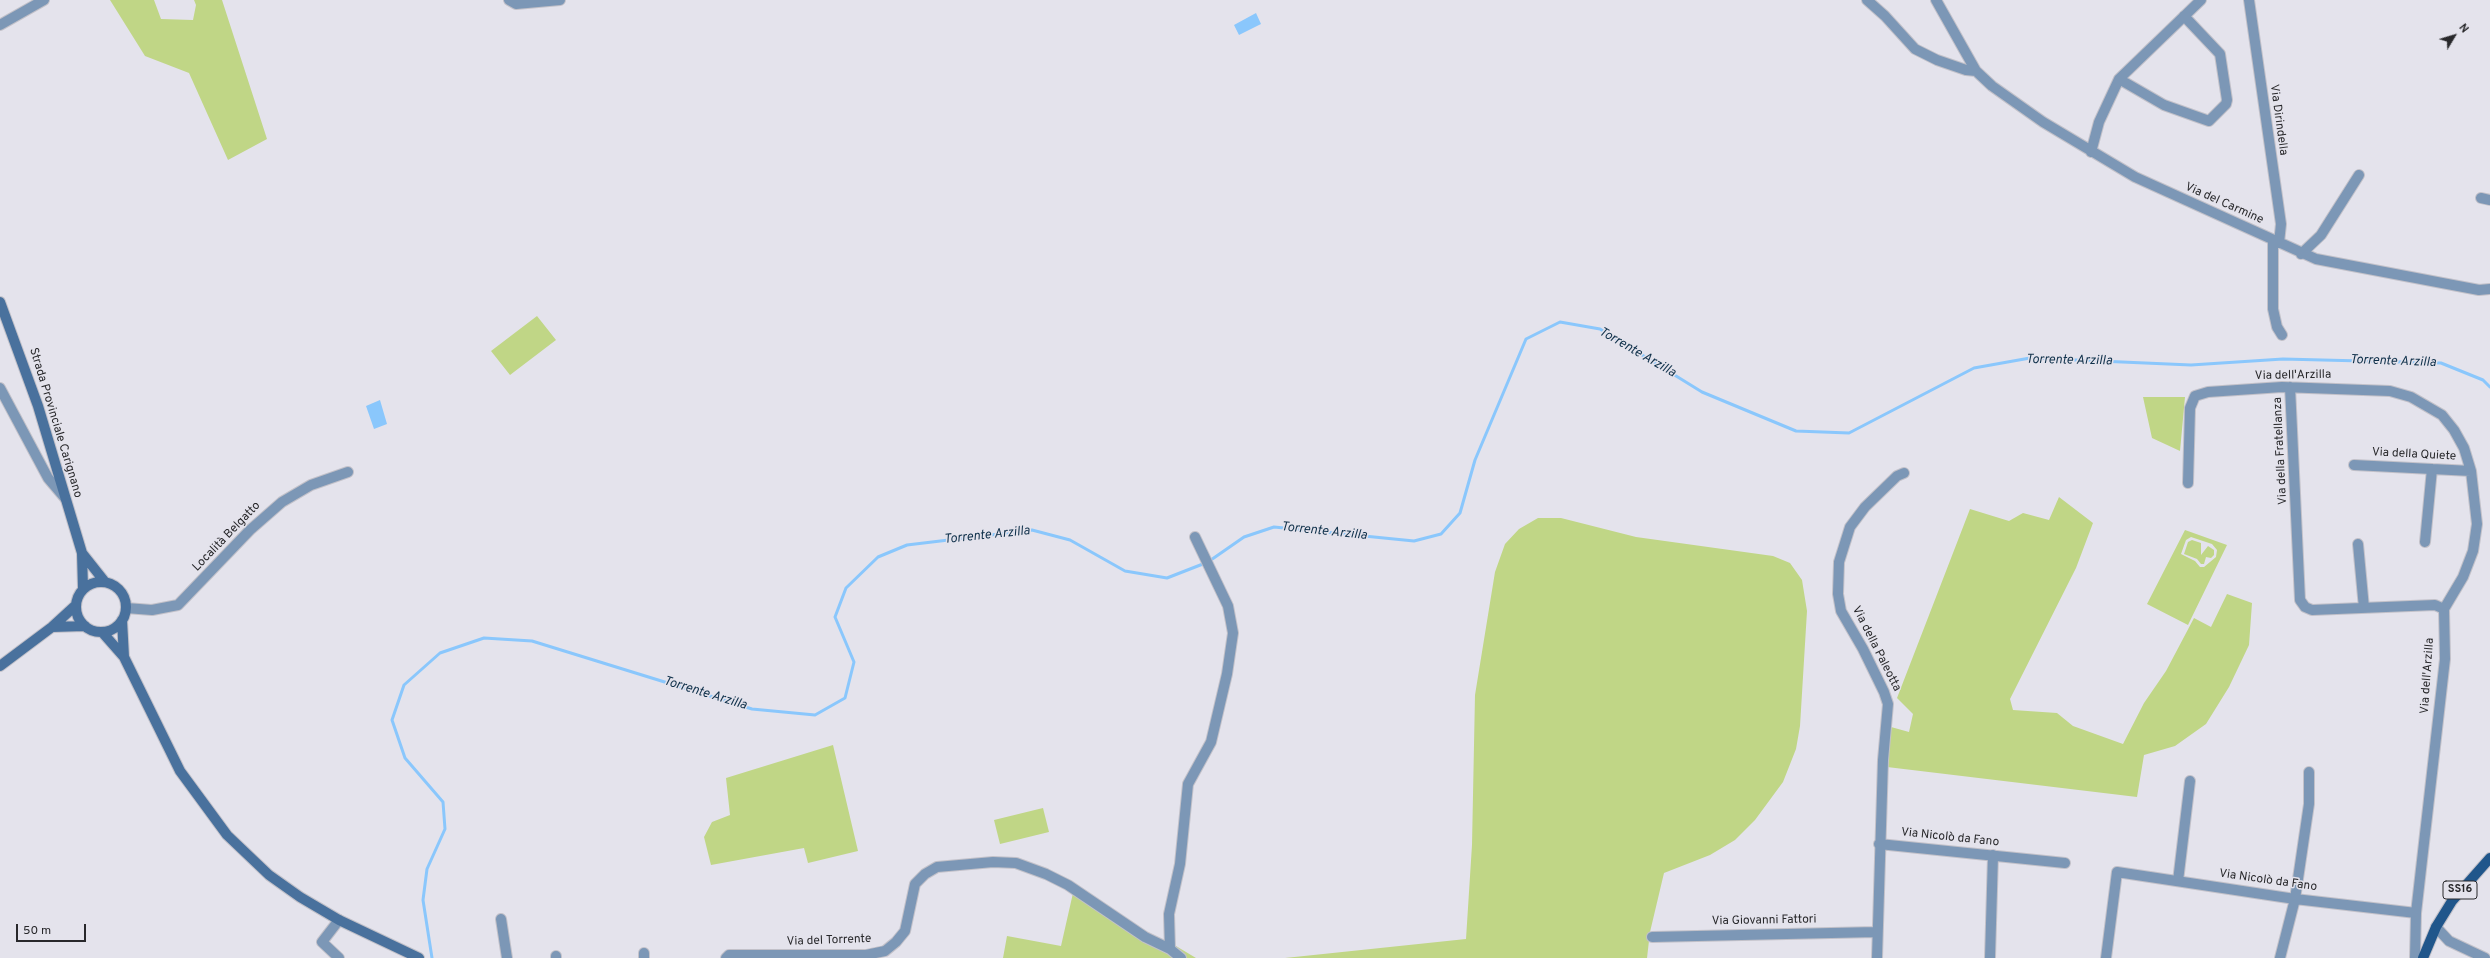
<!DOCTYPE html>
<html>
<head>
<meta charset="utf-8">
<style>
	body { margin:0 }
	#map { position:relative; width:2490px; height:958px; overflow:hidden; background:#e4e3ec; font-family:Overpass,sans-serif }
	canvas { display:block }
	.north { position:absolute; left:2434px; top:16px; width:40px; height:40px; -webkit-text-stroke:3px #e4e3ec; paint-order:stroke; rotate:52deg; font-size:11px; font-weight:700; line-height:16px; text-align:center; color:#28282b }
	.north::after { content:''; display:block; margin:auto; width:14px; height:18px; background:#28282b; clip-path:polygon(50% 0,100% 100%,50% 72%,0 100%) }
	.scale { position:absolute; left:16px; top:924px; width:70px; height:18px; box-sizing:border-box; border:2px solid #28282b; border-top:0; padding-left:5px; font-size:12px; line-height:14px; white-space:nowrap; color:#28282b; -webkit-text-stroke:3px #e4e3ec; paint-order:stroke }
</style>
</head>
<body>
<div id="map">
<canvas width="2490" height="958"></canvas>
<div class="north">N</div>
<div class="scale">50 m</div>
</div>
<script>
const c = document.querySelector('canvas').getContext('2d');
c.lineJoin = 'round';
function paint(path, color) { c.fillStyle = color; c.fill(path, 'evenodd'); }
const shape = rows => new Path2D(rows.map(r => 'M' + r).join(''));
function trace(path, color, width, dash) { c.strokeStyle = color; c.lineWidth = width; c.lineCap = dash ? 'butt' : 'round'; c.setLineDash(dash || []); c.stroke(path); }
function write(font, color, halo, rows, align = 'center') {
  c.font = font + ' Overpass,sans-serif'; c.lineWidth = 3; c.setLineDash([]); c.textBaseline = 'middle'; c.strokeStyle = halo; c.fillStyle = color; for (const [text, x, y, turn = 0] of rows) {
    c.save(); c.translate(x, y); c.rotate((+turn || 0) * Math.PI / 180); c.textAlign = isNaN(turn) ? turn : align; if (halo) c.strokeText(text, 0, 0); c.fillText(text, 0, 0); c.restore();
  }
}
paint(shape([
	[110,0,154,0,161,19,193,20,196,5,194,0,222,0,267,139,228,160,189,73,145,56],
	[537,316,556,340,510,375,491,351],
	[2143,397,2185,397,2180,451,2152,438],
	[2059,497,2093,523,2076,568,2010,699,2013,710,2057,713,2073,726,2123,744,2144,703,2166,671,2194,618,2211,627,2227,594,2252,603,2249,645,2229,687,2206,724,2175,746,2144,755,2137,797,1887,767,1891,727,1909,732,1913,714,1897,698,1970,509,2009,521,2023,513,2049,520],
	[1538,518,1561,518,1636,537,1773,556,1790,563,1802,580,1807,611,1800,726,1796,749,1783,782,1755,820,1735,840,1710,855,1664,873,1650,932,1647,958,1285,958,1466,939,1472,845,1475,695,1495,572,1505,544,1519,529],
	[2185,530,2227,545,2188,625,2147,604],
	[2191,537,2212,544,2217,550,2216,557,2204,567,2200,567,2195,561,2181,554,2186,540],
	[2192,540,2201,543,2201,555,2208,546,2214,550,2214,555,2211,558,2206,557,2204,564,2201,564,2197,559,2184,554,2188,542],
	[833,745,858,851,808,863,804,848,711,865,704,837,712,822,730,815,726,778],
	[1043,808,1049,832,1000,844,994,820],
	[1073,893,1170,954,1176,946,1196,958,1003,958,1007,936,1061,946]
]), '#c0d686');
paint(shape([
	[1256,13,1261,24,1239,35,1234,25],
	[380,400,387,424,374,429,366,406]
]), '#8ac7fc');
trace(shape([
	[432,958,423,900,427,869,445,829,443,802,405,758,392,720,404,685,440,653,484,638,532,641,752,709,815,715,845,698,854,662,835,617,846,588,878,557,907,545,1032,530,1070,540,1125,571,1167,578,1208,562,1244,537,1274,527,1414,541,1441,534,1460,513,1475,460,1526,339,1560,322,1600,329,1702,392,1796,431,1849,433,1974,368,2030,358,2191,365,2283,359,2441,363,2483,380,2490,387]
]), '#8ac7fc', 3);
const street = shape([
	[509,0,516,4,560,0],
	[1867,0,1885,16,1915,49,1937,60,1966,70,1976,71],
	[1936,0,1976,71,1992,86,2043,122,2135,177,2316,259,2479,290,2490,289],
	[2249,0,2281,224,2279,243],
	[0,25,44,0],
	[2119,79,2164,105,2209,121,2226,104,2227,100,2220,54,2184,16],
	[2091,152,2099,122,2119,79,2201,0],
	[2481,198,2490,200],
	[2273,240,2273,309,2277,327,2282,335],
	[2301,254,2321,235,2359,175],
	[2290,387,2300,600,2305,607,2312,610,2435,605,2444,609],
	[0,388,48,478,65,498],
	[2354,465,2471,471],
	[2188,483,2190,408,2195,396,2208,392,2282,387,2390,391,2411,397,2442,415,2454,430,2464,448,2471,471,2477,524,2473,551,2463,577,2444,609,2445,659,2416,913,2415,958],
	[2425,542,2432,469],
	[2358,544,2364,608],
	[126,608,152,610,178,605,250,530,282,502,311,485,348,472],
	[1879,844,2065,863],
	[2178,881,2190,781],
	[501,919,507,958],
	[339,920,322,942,339,958],
	[2436,927,2449,941,2485,958],
	[1652,937,1876,932],
	[1170,949,1169,914,1180,864,1188,784,1211,742,1227,674,1233,633,1228,606,1195,537],
	[556,958,556,956],
	[644,958,644,953],
	[726,958,729,955,866,955,885,951,896,942,905,931,915,884,925,874,937,867,993,862,1016,863,1046,874,1068,885,1145,937,1170,949,1181,958],
	[1877,958,1883,760,1888,704,1884,692,1863,649,1841,611,1838,594,1839,562,1850,527,1865,507,1897,476,1904,473],
	[1990,958,1993,855],
	[2106,958,2117,872,2295,899,2416,913],
	[2280,958,2295,899,2309,804,2309,772]
]);
const secondary = shape([
	[0,302,38,406,82,553,83,589],
	[82,553,105,582],
	'76 607a25 25 0 1 1 50 0a25 25 0 1 1-50 0Z',
	[122,620,124,657],
	[52,627,85,626],
	[102,632,124,657,180,771,227,835,269,875,300,897,339,920,419,958],
	[0,666,52,627,76,605]
]);
const primary = shape([
	[2423,958,2436,927,2452,901,2490,858]
]);
trace(street, '#c2c1c9', 12);
trace(secondary, '#c2c1c9', 12);
trace(primary, '#c2c1c9', 12);
trace(street, '#7c97b6', 10);
trace(secondary, '#49719d', 10);
trace(primary, '#20568b', 10);
for (const [x, y, w] of [
	[2460,890,34]
]) { const box = new Path2D(); box.roundRect(x - w / 2, y - 9, w, 18, 3); c.fillStyle = '#e4e3ec'; c.fill(box); trace(box, '#28282b', 1); }
write('bold 11px', '#28282b', null, [
	["SS16",2460,890]
]);
write('12px', '#28282b', '#e4e3ec', [
	["Via Dirindella",2278,120,82],
	["Via del Carmine",2224,204,24],
	["Via dell'Arzilla",2293,376,-1],
	["Strada Provinciale Carignano",55,423,73],
	["Via della Fratellanza",2281,451,-93],
	["Via della Quiete",2414,455,3],
	["Località Belgatto",227,537,-46],
	["Via della Paleotta",1876,649,63],
	["Via dell'Arzilla",2428,676,-86],
	["Via Nicolò da Fano",1950,838,6],
	["Via Nicolò da Fano",2268,881,8],
	["Via Giovanni Fattori",1764,921,-1],
	["Via del Torrente",829,941,-2]
]);
write('italic 13px', '#10314b', '#e4e3ec', [
	["Torrente Arzilla",1637,353,30],
	["Torrente Arzilla",2069,361,1],
	["Torrente Arzilla",2393,362,2],
	["Torrente Arzilla",1324,532,6],
	["Torrente Arzilla",987,536,-6],
	["Torrente Arzilla",705,694,17]
]);
</script>
</body>
</html>
